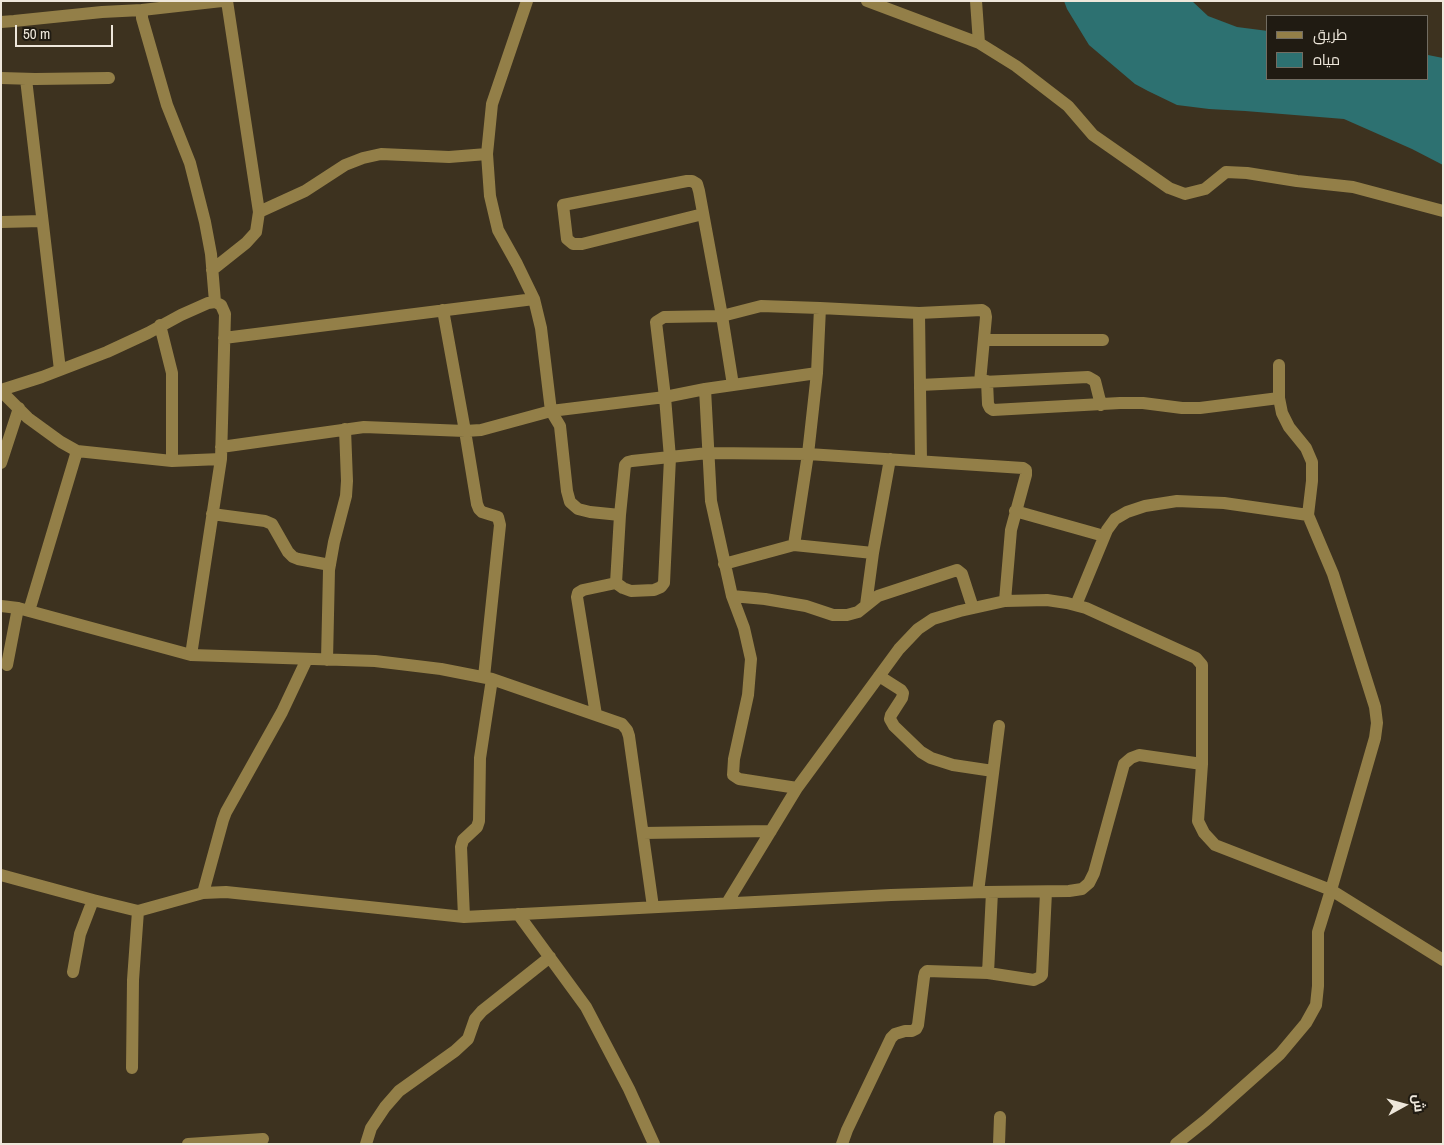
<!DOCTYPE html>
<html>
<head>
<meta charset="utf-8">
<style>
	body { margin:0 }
	#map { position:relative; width:1444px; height:1145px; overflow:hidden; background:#3d321f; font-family:"Archivo Narrow",Cairo,sans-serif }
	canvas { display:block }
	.frame { position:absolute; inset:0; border:2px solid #eee7db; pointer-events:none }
	.legend { position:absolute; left:1266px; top:15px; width:162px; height:65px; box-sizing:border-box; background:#201b12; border:1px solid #726d62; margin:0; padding:6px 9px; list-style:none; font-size:15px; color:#eee7db }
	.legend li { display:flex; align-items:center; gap:10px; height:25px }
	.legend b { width:25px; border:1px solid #726d62 }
	.north { position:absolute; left:1379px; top:1080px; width:50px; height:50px; -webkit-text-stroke:4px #201b12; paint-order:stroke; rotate:83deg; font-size:14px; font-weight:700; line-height:20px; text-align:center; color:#eee7db }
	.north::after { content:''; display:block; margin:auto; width:18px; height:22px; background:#eee7db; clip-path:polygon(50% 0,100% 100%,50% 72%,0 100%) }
	.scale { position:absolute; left:15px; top:25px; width:98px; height:22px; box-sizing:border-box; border:2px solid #eee7db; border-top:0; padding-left:6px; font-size:15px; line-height:18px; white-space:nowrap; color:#eee7db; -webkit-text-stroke:4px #201b12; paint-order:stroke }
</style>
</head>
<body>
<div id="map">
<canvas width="1444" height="1145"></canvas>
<div class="frame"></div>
<ul class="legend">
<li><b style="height:6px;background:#937f48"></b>طريق</li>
<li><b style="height:14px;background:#2d7171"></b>مياه</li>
</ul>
<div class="north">ش</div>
<div class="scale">50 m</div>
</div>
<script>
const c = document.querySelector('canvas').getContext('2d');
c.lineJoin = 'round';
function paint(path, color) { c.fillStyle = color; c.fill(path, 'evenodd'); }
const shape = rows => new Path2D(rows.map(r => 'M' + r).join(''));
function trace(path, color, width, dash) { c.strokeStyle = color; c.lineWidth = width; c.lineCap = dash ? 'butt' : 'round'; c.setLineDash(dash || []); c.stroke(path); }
paint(shape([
	[1064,1,1192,1,1208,16,1237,27,1268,31,1268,79,1428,79,1428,55,1443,58,1443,165,1412,149,1344,119,1245,111,1209,109,1177,105,1148,91,1135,84,1089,45,1067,9]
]), '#2d7171');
trace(shape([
	[527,1,492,104,487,154,490,196,498,230,517,264,534,299,541,328,551,411,560,426,567,491,570,502,578,509,590,512,620,515],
	[867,1,979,43,1016,66,1068,106,1093,135,1169,188,1185,194,1205,189,1226,172,1247,173,1297,181,1353,187,1443,211],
	[976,1,979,43],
	[142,10,222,1],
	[1,22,14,21,102,12,142,10,142,18,167,105,190,163,205,222,211,254,215,302],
	[1,78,35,79,109,78],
	[26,79,60,370],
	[259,212,305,191,345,165,363,158,381,154,449,157,487,154],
	[703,214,582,244,573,244,567,239,563,205,687,181,692,181,697,184,699,191,722,316,733,385],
	[1,222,42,221],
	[212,270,246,243,256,232,259,212,227,1],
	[443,310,465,431,477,504,479,509,482,512,498,517,500,525,484,677],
	[919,313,921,461],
	[160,325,172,373,172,461],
	[224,338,534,299],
	[984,340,1103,340],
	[1279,365,1279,398,1282,413,1289,427,1306,448,1312,462,1312,481,1308,515],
	[987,381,988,404,990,408,993,410,1120,403,1143,403,1182,408,1200,408,1279,398],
	[920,385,1088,377,1095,381,1101,405],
	[705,389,711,501,732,596,744,628,751,659,748,695,734,759,733,775,739,779,797,788],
	[1,390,42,377,107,352,148,333,181,315,208,303,215,302,221,305,225,314,221,459,191,655],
	[1,391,28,418,61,442,77,451,172,461,221,459],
	[221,447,364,427,465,431,481,430,551,411,665,397,705,389,817,373],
	[1,463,19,408],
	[1015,511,1104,536],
	[212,514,265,521,272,524,288,552,293,557,298,559,330,565],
	[873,553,794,545,808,454,817,373,820,308,919,313,982,310,985,312,986,317,980,382],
	[724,564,794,545],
	[616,583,623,588,631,591,654,590,661,587,664,583,670,458,665,397,656,322,664,317,722,316,761,306,820,308],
	[732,596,765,599,806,606,833,615,847,615,858,612,878,596,957,570,962,574,973,608],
	[866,605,873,553,890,459],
	[1076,605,1107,530,1115,519,1127,512,1145,506,1177,501,1224,503,1308,515,1333,574,1375,707,1377,723,1375,738,1331,890,1318,932,1318,986,1316,1005,1306,1023,1280,1054,1206,1120,1176,1144],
	[1,606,18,608,191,655,375,661,441,669,492,679,622,724,627,730,629,736,653,907],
	[29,611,77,451],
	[327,660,329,570,334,542,346,496,347,481,345,429],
	[7,665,18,608],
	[879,676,901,690,903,693,902,698,891,715,890,719,894,726,921,752,931,758,953,765,993,771],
	[596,715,577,597,578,593,583,590,616,583,620,515,625,465,628,462,632,461,708,453,808,454,1023,468,1026,470,1026,475,1011,530,1005,601],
	[643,833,771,831],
	[1,875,93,900,80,934,73,972],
	[978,892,999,726],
	[203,893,223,820,226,812,282,712,307,659],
	[93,900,138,911,133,980,132,1068],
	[727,903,797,788,899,649,918,629,933,619,960,611,1005,601,1047,600,1067,603,1086,608,1196,658,1202,665,1202,764,1198,821,1204,833,1215,845,1331,890,1443,960],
	[138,911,203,893,226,892,464,917,891,895,986,892,1069,891,1082,889,1089,883,1094,873,1124,764,1131,758,1139,755,1202,764],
	[518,914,586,1007,629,1089,654,1144],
	[464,917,461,847,463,840,477,827,479,821,480,758,492,679],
	[988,973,992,892],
	[188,1144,263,1139],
	[366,1144,371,1128,385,1107,399,1091,455,1051,468,1039,475,1019,482,1011,550,957],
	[842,1144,847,1130,891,1038,895,1034,905,1031,912,1031,916,1029,918,1025,924,977,925,973,927,971,988,973,1034,980,1040,977,1042,975,1046,892],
	[999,1144,1000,1117]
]), '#937f48', 12);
</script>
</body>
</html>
